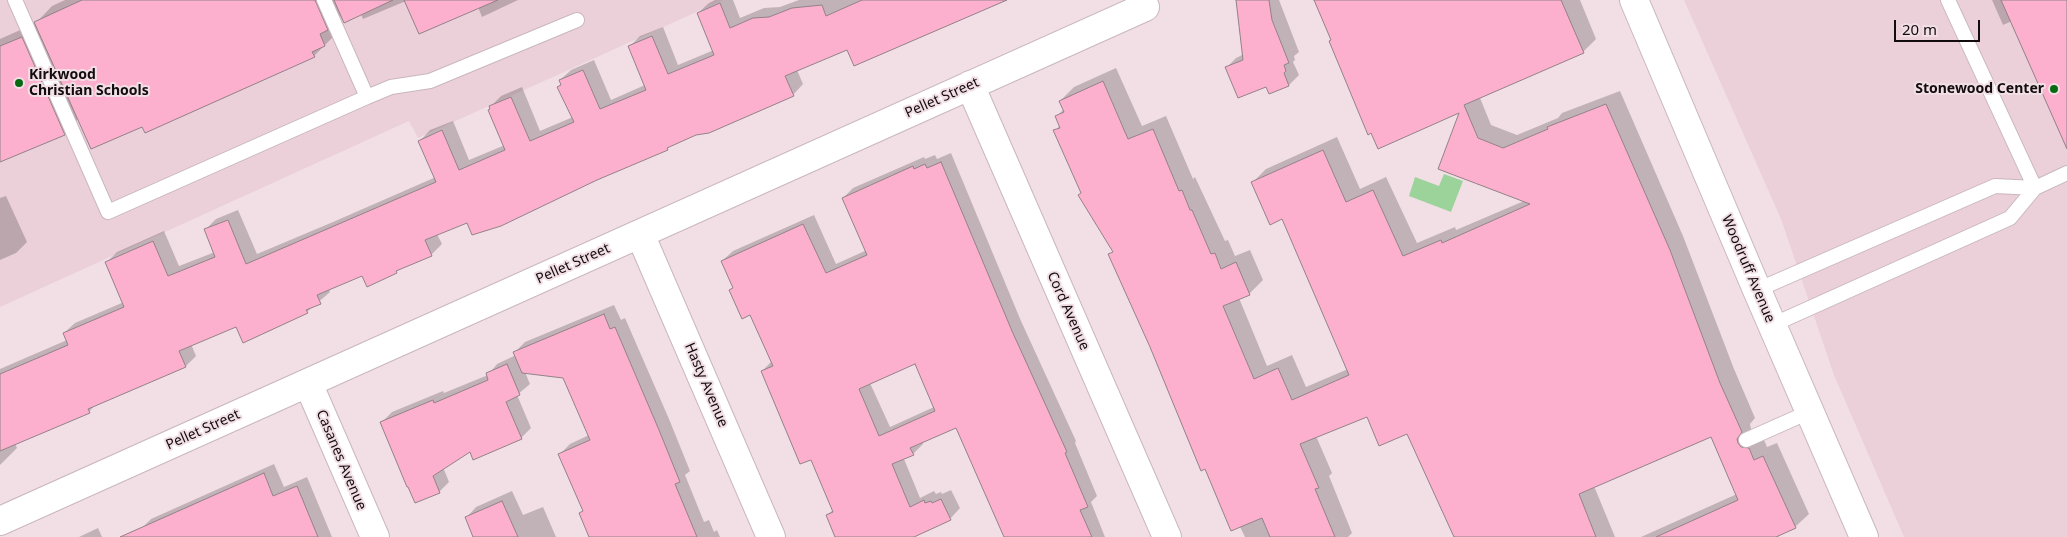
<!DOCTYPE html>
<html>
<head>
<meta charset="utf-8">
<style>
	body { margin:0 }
	#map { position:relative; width:2067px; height:537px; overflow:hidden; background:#f2dfe6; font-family:"Noto Sans",sans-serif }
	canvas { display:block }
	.scale { position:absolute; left:1894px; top:20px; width:86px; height:22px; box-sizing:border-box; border:2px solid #120c0e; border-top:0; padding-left:6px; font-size:15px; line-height:18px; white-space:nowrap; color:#120c0e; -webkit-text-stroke:4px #f2dfe6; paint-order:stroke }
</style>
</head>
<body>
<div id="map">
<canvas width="2067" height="537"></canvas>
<div class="scale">20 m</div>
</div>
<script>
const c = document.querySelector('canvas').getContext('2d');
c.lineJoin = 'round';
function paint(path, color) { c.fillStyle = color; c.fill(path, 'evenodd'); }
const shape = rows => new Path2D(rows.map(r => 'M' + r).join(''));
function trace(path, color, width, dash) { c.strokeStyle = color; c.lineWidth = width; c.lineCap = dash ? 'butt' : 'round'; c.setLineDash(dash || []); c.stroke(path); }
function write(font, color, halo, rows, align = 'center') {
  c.font = font + ' "Noto Sans",sans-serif'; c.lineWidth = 4; c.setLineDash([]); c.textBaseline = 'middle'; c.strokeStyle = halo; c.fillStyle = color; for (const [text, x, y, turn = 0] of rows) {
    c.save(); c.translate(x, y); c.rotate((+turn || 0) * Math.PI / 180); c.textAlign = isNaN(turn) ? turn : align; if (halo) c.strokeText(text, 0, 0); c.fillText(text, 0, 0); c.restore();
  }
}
paint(shape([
	[0,0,723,0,418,138,409,121,0,307],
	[1684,0,2067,0,2067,537,1904,537,1834,375,1781,219]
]), '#ebd0da');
paint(shape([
	[1444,174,1463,181,1451,212,1409,196,1415,177,1439,186]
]), '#9cd39a');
paint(shape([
	[65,0,518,0,482,17,478,7,406,1,363,19,361,14,342,15,337,20,341,29,314,56,145,131,142,125,78,119,64,134,0,161,0,39,36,23,52,6],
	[715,0,733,0,740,18,764,8,780,7,799,0,994,0,848,49,797,70,803,84,793,95,672,144,667,149,437,234,442,244,431,255,400,268,396,272,362,275,329,289,330,292,307,312,276,326,272,330,244,342,237,325,191,344,196,356,186,366,96,404,89,412,15,443,17,448,0,465,0,369,67,340,64,333,75,323,124,302,106,263,117,252,164,231,179,266,215,252,205,230,216,219,238,210,257,254,333,222,436,177,420,141,430,130,453,121,469,160,505,145,490,107,501,96,522,87,540,131,573,117,558,87,562,84,560,80,571,70,594,60,611,100,645,85,630,46,640,36,663,27,678,65,714,50,698,13,709,3],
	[1237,0,1279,0,1299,52,1294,56,1295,60,1293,62,1299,75,1289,85,1270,92,1266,85,1226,68,1236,58,1244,54],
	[1314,0,1580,0,1596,39,1583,52,1480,98,1491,125,1517,135,1558,118,1562,113,1620,91,1683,236,1734,369,1755,418,1750,424,1751,429,1755,434,1762,435,1767,447,1777,443,1809,514,1795,527,1782,533,1778,537,1641,537,1737,494,1712,435,1594,486,1615,537,1455,537,1408,432,1368,415,1316,436,1332,473,1329,476,1352,533,1348,537,1245,537,1151,346,1110,255,1114,250,1082,193,1055,131,1060,125,1056,117,1064,109,1060,101,1074,87,1116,68,1142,126,1166,116,1193,179,1195,177,1225,241,1228,240,1235,256,1250,250,1263,280,1249,294,1239,298,1267,366,1292,355,1306,387,1348,369,1282,218,1252,183,1266,169,1337,137,1360,189,1386,177,1417,243,1455,227,1456,230,1524,201,1439,168,1461,111,1332,40],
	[1992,0,2067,0,2067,119,2012,21,2003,25],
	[951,153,1021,321,1076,441,1075,443,1097,496,1091,502,1105,537,1038,537,957,426,922,441,923,444,913,454,904,459,920,498,934,491,936,494,941,492,942,494,951,490,960,508,950,519,912,537,836,537,827,515,833,510,812,458,762,371,772,361,751,313,730,290,734,287,722,261,733,251,814,215,836,264,867,250,843,198,853,188,924,157,925,159,935,155,937,159],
	[915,363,934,407,890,427,870,383],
	[6,196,27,242,16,253,0,260,0,198],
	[614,305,621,320,625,318,669,419,690,471,685,475,704,522,709,520,714,532,717,530,720,537,590,537,580,513,584,510,560,454,570,444,589,435,564,377,525,372,530,384,517,395,531,428,521,438,470,450,443,467,449,482,439,492,382,422,392,412,443,391,444,393,488,375,497,364,516,355,515,352,525,342],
	[274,464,284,487,307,477,332,537,144,537,141,529,151,519],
	[512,491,523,515,543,507,556,537,475,537,466,518,476,507],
	[98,528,102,537,79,537]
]), '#0003');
const building = shape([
	[82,0,315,0,328,30,320,34,325,46,312,52,315,57,145,133,142,127,91,149,34,22,82,0],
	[334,0,393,0,344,23,334,0],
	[404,0,498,0,419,34,404,0],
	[862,0,1007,0,854,66,847,50,785,76,794,96,709,133,696,135,667,148,668,150,597,180,501,226,472,235,467,223,425,240,432,256,396,271,397,273,367,287,362,276,317,295,321,304,306,310,308,313,243,343,236,327,179,351,186,367,88,409,90,413,0,451,0,374,68,345,63,333,124,307,105,262,153,241,168,276,215,257,204,229,228,220,246,264,436,182,418,141,442,130,459,170,505,150,488,110,490,109,489,106,511,97,530,141,574,122,557,87,561,85,559,80,583,70,600,109,646,90,628,46,652,36,668,74,714,55,697,13,720,3,730,28,753,18,769,17,792,8,822,5,826,16,862,0],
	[1236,0,1269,0,1272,20,1289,63,1284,65,1286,71,1284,73,1289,86,1269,94,1266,87,1238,98,1225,67,1243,60,1236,0],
	[1314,0,1561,0,1584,53,1464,105,1478,138,1503,148,1548,129,1547,127,1606,104,1670,250,1720,383,1742,432,1737,439,1738,443,1741,447,1749,448,1754,460,1763,456,1796,528,1776,537,1656,537,1738,500,1711,437,1579,494,1596,537,1454,537,1407,434,1379,446,1367,417,1300,444,1319,488,1315,489,1335,537,1270,537,1262,518,1231,531,1205,469,1201,471,1150,347,1108,254,1113,252,1078,195,1081,193,1053,130,1060,128,1055,116,1064,112,1059,101,1103,81,1128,139,1153,129,1179,191,1182,190,1190,210,1192,210,1211,254,1215,253,1221,269,1236,262,1250,295,1223,306,1254,379,1278,368,1292,400,1349,375,1282,219,1270,225,1251,182,1323,150,1346,202,1373,190,1403,256,1441,240,1442,243,1530,204,1438,169,1459,113,1378,149,1371,133,1368,135,1329,41,1331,40,1314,0],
	[2001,0,2067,0,2067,149,2001,0],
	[22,37,65,135,0,162,0,46,22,37],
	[941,162,1012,331,1067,452,1065,453,1088,507,1080,510,1092,537,1004,537,956,428,910,448,914,455,892,464,910,507,924,500,925,503,931,501,932,503,941,499,951,520,914,537,835,537,826,515,833,512,811,460,800,464,761,371,773,366,750,315,742,319,729,290,733,288,721,261,803,224,826,273,867,255,842,198,913,166,914,169,925,164,927,168,941,162],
	[915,364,935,411,879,436,859,389,915,364],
	[604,314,610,329,615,327,659,430,680,482,675,484,697,537,589,537,579,513,583,511,558,454,590,440,563,378,522,373,513,352,604,314],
	[507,364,520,395,506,402,522,439,473,460,470,452,433,476,440,493,415,503,408,487,407,487,380,422,433,400,434,403,488,380,486,373,507,364],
	[264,473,273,496,297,486,318,537,120,537,264,473],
	[502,501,518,537,473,537,465,517,502,501]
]);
paint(building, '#fdb0ce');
trace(building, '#928187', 1);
const lane = shape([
	[15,0,108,212,367,97,391,87,430,81,577,20],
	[324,0,367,97],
	[1948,0,2035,188],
	[1757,290,1995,186,2035,188],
	[1772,325,2010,218,2035,188,2067,173],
	[1746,440,1809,412]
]);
const street = shape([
	[970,85,1167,537],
	[640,234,771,537],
	[308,383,375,537],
	[0,521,1145,7]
]);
const secondary = shape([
	[1634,0,1757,290,1864,537]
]);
trace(lane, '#c9b7bd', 16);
trace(street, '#c9b7bd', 30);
trace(secondary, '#c9b7bd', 30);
trace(lane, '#fff', 14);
trace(street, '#fff', 28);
trace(secondary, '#fff', 28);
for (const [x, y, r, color] of [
	[19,83,5,"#096913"],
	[2054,89,5,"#096913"]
]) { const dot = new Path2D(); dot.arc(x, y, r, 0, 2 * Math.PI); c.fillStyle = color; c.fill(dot); trace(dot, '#f2dfe6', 2); }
write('bold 14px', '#120c0e', '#f2dfe6', [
	["Kirkwood",29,75],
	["Christian Schools",29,91],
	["Stonewood Center",2044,89,"right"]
], 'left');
write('14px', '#120c0e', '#f2dfe6', [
	["Pellet Street",942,98,-24],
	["Pellet Street",573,264,-24],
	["Woodruff Avenue",1748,269,67],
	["Cord Avenue",1068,311,66],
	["Hasty Avenue",706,385,67],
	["Pellet Street",203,430,-24],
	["Casanes Avenue",341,460,67]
]);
</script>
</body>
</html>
